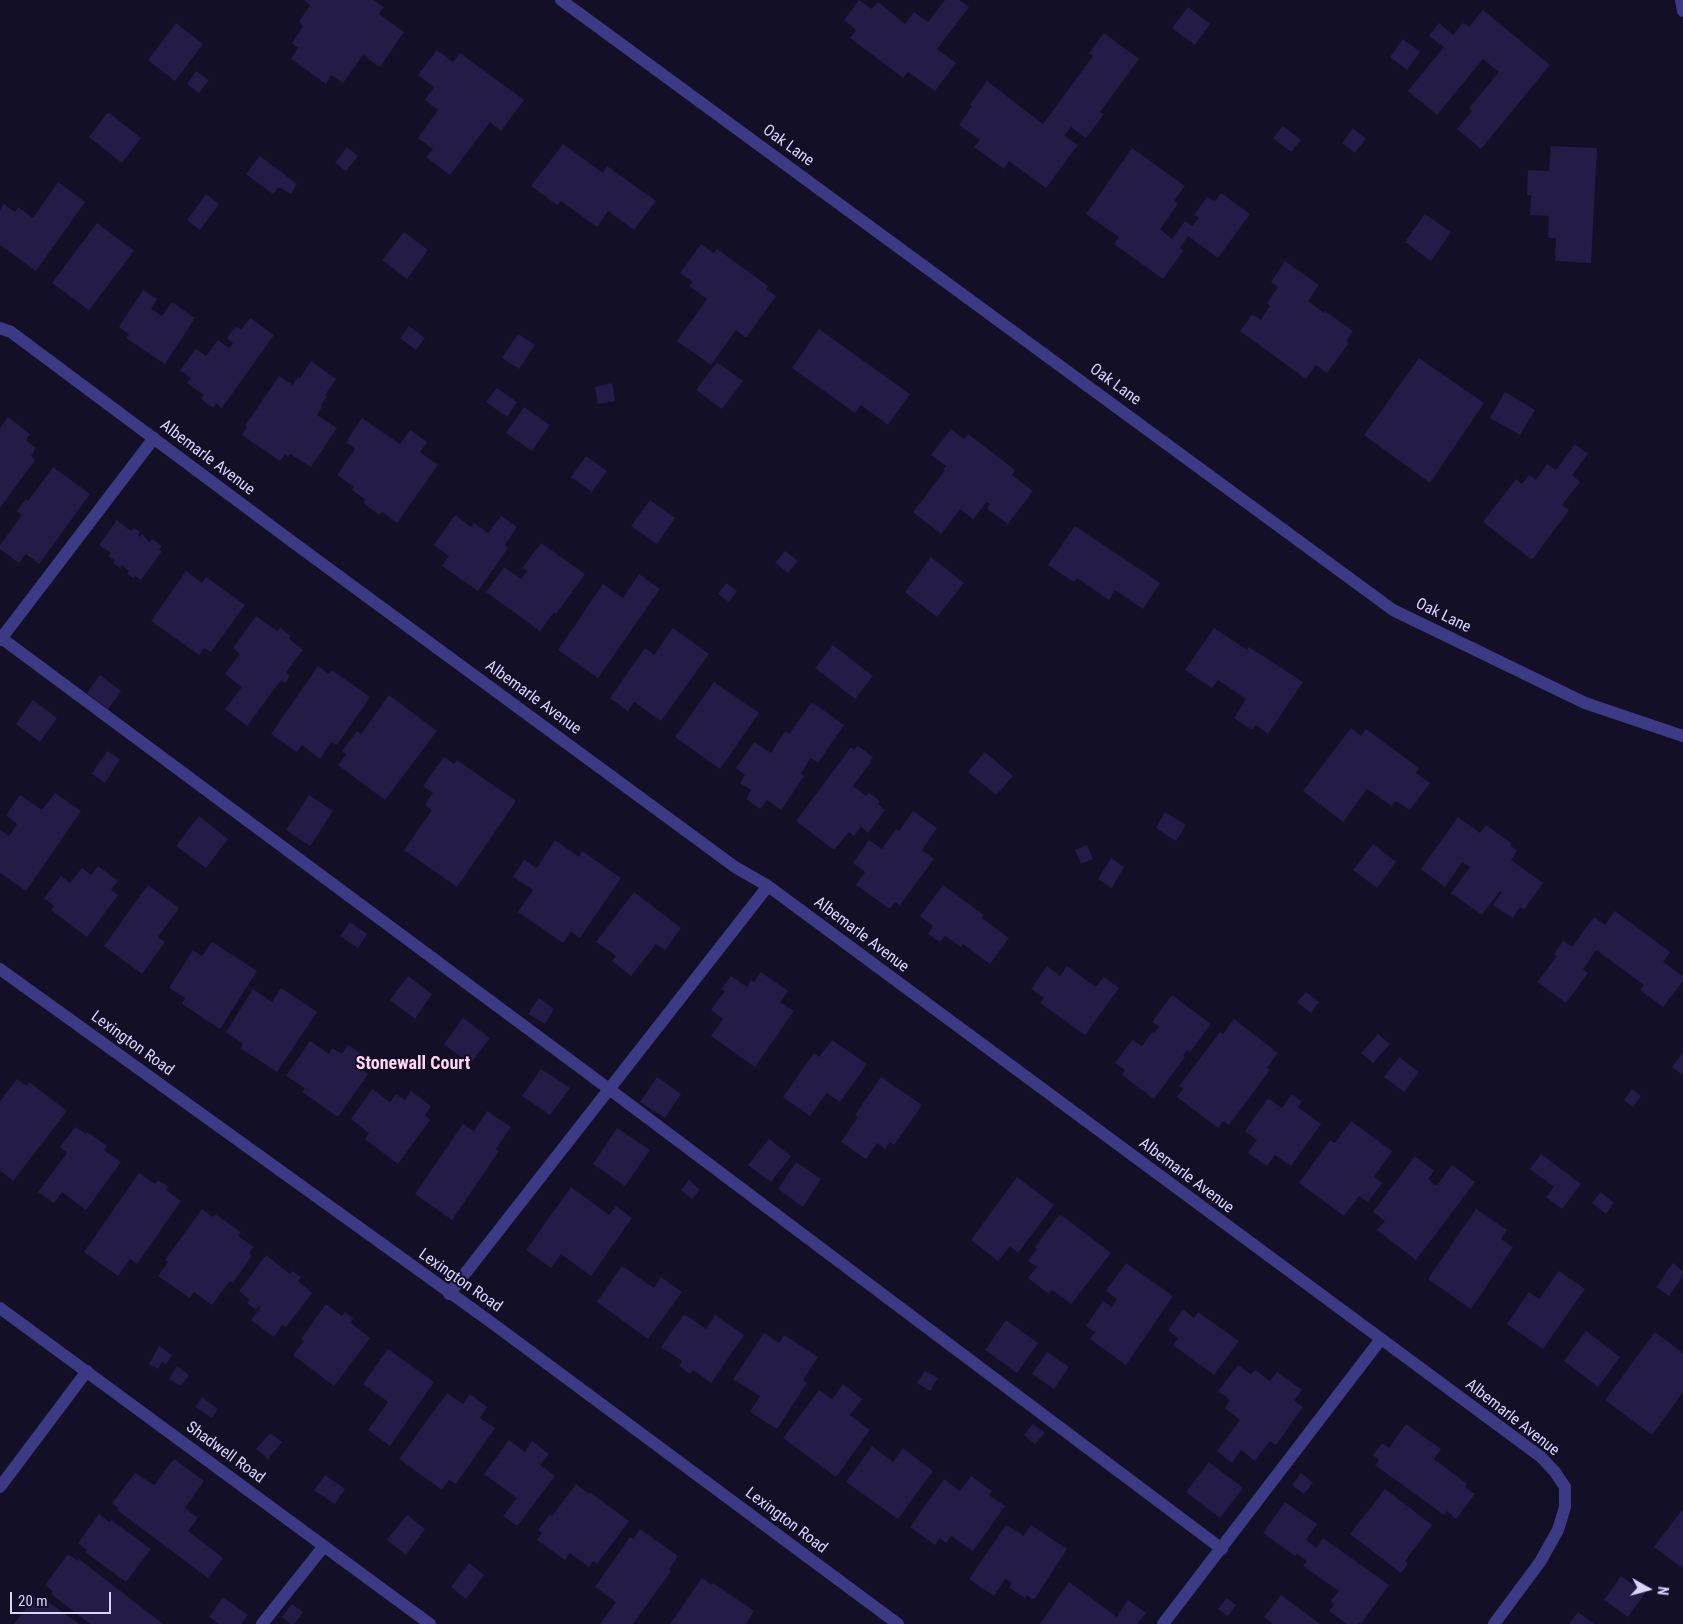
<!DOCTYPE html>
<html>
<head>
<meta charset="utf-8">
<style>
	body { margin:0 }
	#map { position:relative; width:1683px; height:1624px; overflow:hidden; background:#130f26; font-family:"Roboto Condensed",sans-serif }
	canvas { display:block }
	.north { position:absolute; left:1623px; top:1564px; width:50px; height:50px; -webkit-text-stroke:4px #130f26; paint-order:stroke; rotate:97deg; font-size:14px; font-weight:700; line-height:20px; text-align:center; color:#d9d4ff }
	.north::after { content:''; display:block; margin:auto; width:18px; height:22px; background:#d9d4ff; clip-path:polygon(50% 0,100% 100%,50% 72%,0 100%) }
	.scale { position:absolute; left:10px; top:1592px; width:101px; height:22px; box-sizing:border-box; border:2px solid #d9d4ff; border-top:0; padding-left:6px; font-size:15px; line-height:18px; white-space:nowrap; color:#d9d4ff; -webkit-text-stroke:4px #130f26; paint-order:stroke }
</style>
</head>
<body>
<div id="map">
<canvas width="1683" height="1624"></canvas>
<div class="north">N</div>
<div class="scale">20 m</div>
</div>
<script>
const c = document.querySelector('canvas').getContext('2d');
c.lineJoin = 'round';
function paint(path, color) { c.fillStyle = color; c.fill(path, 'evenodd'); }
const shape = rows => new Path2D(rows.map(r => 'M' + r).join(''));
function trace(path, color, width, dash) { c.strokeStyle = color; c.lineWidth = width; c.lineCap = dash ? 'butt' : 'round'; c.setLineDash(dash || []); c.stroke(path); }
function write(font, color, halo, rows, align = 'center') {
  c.font = font + ' "Roboto Condensed",sans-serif'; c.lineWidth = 4; c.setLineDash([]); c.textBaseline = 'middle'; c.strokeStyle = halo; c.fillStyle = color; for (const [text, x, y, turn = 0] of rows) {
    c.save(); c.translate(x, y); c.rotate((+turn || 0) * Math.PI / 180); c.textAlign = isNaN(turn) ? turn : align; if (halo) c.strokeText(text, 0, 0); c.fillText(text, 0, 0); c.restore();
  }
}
paint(shape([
	[304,0,373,0,384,7,379,14,404,32,380,67,363,55,343,83,331,75,326,84,291,59,298,48,292,43,303,26,299,22,310,5],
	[859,0,872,9,878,2,905,24,914,12,928,22,945,0,959,0,969,7,937,49,956,63,935,91,908,72,903,78,850,38,856,30,844,20],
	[1188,7,1210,24,1195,45,1172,28],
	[1483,10,1550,65,1481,149,1457,129,1472,111,1469,108,1499,72,1483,59,1437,115,1408,91,1444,47,1429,36,1439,23,1453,35,1463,23,1469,27],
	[176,23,203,44,175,81,148,60],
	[1104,33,1139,59,1100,112,1104,114,1086,138,1071,127,1064,136,1078,145,1046,188,1009,161,1004,169,974,147,980,140,959,125,972,106,970,105,987,81,1043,124,1093,56,1089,53],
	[1403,39,1420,52,1407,70,1390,57],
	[437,50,453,62,460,53,524,100,501,131,490,122,450,175,426,157,433,149,418,138,438,110,425,100,434,87,418,75],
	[196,71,209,80,199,93,187,84],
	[108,112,141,138,122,163,89,137],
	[1283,126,1301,140,1291,152,1273,138],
	[1353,128,1366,139,1355,153,1342,143],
	[563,144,603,173,607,166,656,201,634,230,608,211,597,227,561,201,557,205,531,186],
	[1551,146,1597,148,1591,263,1555,261,1556,238,1548,238,1549,216,1530,215,1531,195,1527,195,1528,170,1549,171],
	[347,147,358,156,346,171,335,163],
	[1132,148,1185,186,1174,201,1178,204,1160,229,1172,239,1185,221,1192,226,1199,218,1194,215,1207,197,1215,201,1221,193,1250,214,1218,258,1188,236,1180,248,1183,251,1163,279,1114,244,1119,237,1086,214],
	[260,156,297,184,291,194,281,188,278,188,273,194,246,174],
	[58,182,85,202,36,271,0,245,0,210,4,204,15,212,18,207,33,218],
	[206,194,219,204,200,230,187,220],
	[1425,214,1451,232,1431,261,1405,242],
	[97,223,134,251,89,310,52,283],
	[404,232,428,250,407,279,382,260],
	[701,244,714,253,717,249,768,286,766,289,776,296,746,338,736,330,711,365,677,341,707,299,689,286,693,282,680,273],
	[1285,261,1319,285,1308,301,1324,313,1325,311,1353,331,1346,341,1349,343,1327,373,1316,365,1306,379,1240,331,1252,314,1261,320,1270,306,1267,303,1278,287,1271,282],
	[143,290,157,299,151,309,162,316,172,302,195,318,165,364,126,338,129,334,119,327],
	[250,318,274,335,222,408,216,403,213,408,201,399,204,395,187,383,191,378,180,370,196,349,206,356,218,340,229,348,233,343,227,338,236,326,241,330],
	[409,326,425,338,416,350,400,338],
	[819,329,910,394,888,425,861,405,855,413,792,368],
	[518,334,535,345,519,369,502,358],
	[1419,358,1484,403,1430,483,1364,435],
	[311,361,336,379,325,395,327,396,321,406,322,407,317,415,337,428,311,467,290,454,288,457,285,454,280,461,242,435,247,427,245,426,279,376,293,385,298,377,300,378],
	[717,362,743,381,722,409,696,390],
	[612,383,615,401,598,404,595,387],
	[497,388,517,402,507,417,486,402],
	[1505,392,1535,410,1520,435,1490,418],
	[524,407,550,425,532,451,506,433],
	[8,417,30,434,26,440,36,448,31,456,35,460,0,508,0,428],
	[362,418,400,444,410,430,427,442,420,452,438,465,397,523,382,512,380,515,363,503,366,500,352,490,354,487,337,475,355,449,346,442],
	[951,429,964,439,968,434,1015,470,1012,475,1033,491,1008,524,987,509,990,504,987,502,973,519,960,509,941,534,913,512,945,470,943,469,946,466,931,455],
	[1575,444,1588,454,1572,475,1580,482,1562,505,1569,510,1532,560,1483,522,1516,479,1522,484,1529,475,1536,480,1547,464,1556,470],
	[586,456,607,471,592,492,571,477],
	[53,467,90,494,39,564,26,554,19,563,0,549,0,545,22,515,17,511,26,499,28,501],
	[650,500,675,518,657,544,631,526],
	[455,515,471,527,474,523,488,533,501,516,517,527,505,545,508,548,478,591,442,566,449,556,434,545],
	[117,520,128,529,132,531,134,528,140,532,138,535,140,537,142,534,149,542,152,539,162,546,159,550,162,551,141,580,135,576,133,578,127,574,129,571,122,565,120,568,113,563,115,561,108,556,111,553,99,545],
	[1075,526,1160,583,1143,609,1115,590,1109,600,1077,578,1074,582,1048,565],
	[541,543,585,574,556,614,554,612,540,631,486,592,504,567,521,579,527,571,522,568],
	[785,551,798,561,788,573,775,563],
	[931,557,964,583,937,617,905,592],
	[186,571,202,583,206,577,245,605,211,652,204,648,199,655,151,621],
	[639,574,660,589,598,678,558,650,603,584,623,598],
	[726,583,737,591,729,602,718,594],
	[256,616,277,631,280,628,291,636,289,639,303,650,286,672,290,676,285,683,281,680,247,726,225,709,242,687,225,674,240,654,233,648],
	[673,628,709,654,661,721,634,702,628,711,610,698,645,648,654,655],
	[1214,628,1247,650,1249,647,1303,682,1268,734,1256,725,1252,730,1234,718,1246,699,1218,680,1212,688,1185,670],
	[833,645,873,676,855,699,815,668],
	[318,666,329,674,332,670,370,697,337,745,331,742,320,759,302,745,297,752,271,734],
	[100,675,121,691,108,709,87,693],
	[714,682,759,713,720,769,675,737],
	[389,695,437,731,385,800,338,765,346,754,342,751,357,731,361,734],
	[33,700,57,718,40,742,16,724],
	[812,702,844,725,818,763,811,758,801,773,804,776,781,810,767,800,760,809,746,799,751,790,740,783,745,775,736,768,754,742,771,753,785,731,789,734],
	[1351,728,1361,736,1366,729,1419,768,1416,773,1430,783,1410,810,1396,801,1392,806,1367,789,1343,822,1303,791],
	[858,746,873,757,870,761,871,762,853,786,866,796,869,793,880,801,878,804,885,810,868,833,861,827,854,836,849,832,834,850,796,821,851,747,854,750],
	[107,751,120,759,105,783,92,774],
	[985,752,1013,776,996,795,968,772],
	[444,757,454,764,457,760,516,801,457,887,404,850,432,810,425,805,433,793,423,786],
	[55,793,81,811,26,891,0,873,0,830,9,836,17,824,6,815,20,795,42,810],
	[309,795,333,811,310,846,286,830],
	[913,811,937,828,922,850,934,859,900,905,895,902,890,909,856,885,865,872,853,863,869,840,882,849,896,829,899,831],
	[1165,812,1186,825,1176,841,1156,828],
	[199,816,228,839,206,868,176,846],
	[1458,817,1480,833,1486,825,1511,843,1510,845,1517,851,1511,860,1543,883,1524,910,1520,907,1513,918,1493,905,1502,892,1500,891,1482,915,1451,893,1470,867,1462,862,1445,887,1421,869],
	[555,840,579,857,582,851,621,878,580,938,571,932,563,943,518,912,533,890,513,877,524,860,537,868],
	[1373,844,1396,862,1377,888,1353,870],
	[1087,845,1093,859,1081,864,1075,850],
	[1111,858,1124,867,1112,888,1098,879],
	[98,866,118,881,111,890,118,895,87,937,51,910,54,906,44,898,61,876,70,883,82,868,91,875],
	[148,885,179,908,158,937,165,942,142,974,104,946],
	[943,885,984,915,982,918,1009,938,990,964,963,944,961,947,945,936,940,942,928,934,933,926,920,916],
	[634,892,681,928,665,950,656,944,631,976,612,961,616,956,596,942],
	[1615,911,1670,952,1663,962,1683,976,1683,981,1663,1007,1640,990,1644,985,1596,950,1583,969,1588,973,1566,1003,1537,982,1557,956,1554,954,1563,941,1572,947,1594,917,1605,925],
	[350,922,367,934,358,948,340,936],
	[212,942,257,971,220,1029,182,1004,185,998,169,988,193,950,202,956],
	[1047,966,1060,976,1067,966,1096,987,1104,977,1119,988,1085,1035,1040,1003,1044,998,1031,989],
	[761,972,788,991,780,1002,794,1011,755,1067,711,1036,723,1019,711,1010,725,991,721,989,731,976,747,987,751,980,754,982],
	[408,976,432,994,415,1019,390,1000],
	[281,988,317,1012,277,1072,240,1048,243,1044,226,1032,253,989,272,1002],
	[1306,992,1319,1002,1311,1013,1297,1002],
	[1172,995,1211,1024,1190,1052,1187,1050,1183,1056,1185,1057,1154,1099,1122,1075,1125,1070,1115,1063,1132,1040,1142,1046,1152,1032,1154,1033,1159,1027,1152,1022],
	[539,998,554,1009,545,1024,528,1014],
	[463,1018,490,1038,470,1064,444,1044],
	[1234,1019,1278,1053,1267,1068,1270,1070,1229,1125,1223,1121,1218,1128,1177,1097,1183,1089,1179,1086,1220,1032,1223,1034],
	[1378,1034,1390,1044,1373,1063,1361,1053],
	[832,1040,867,1064,840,1102,827,1093,810,1116,783,1097,814,1053,819,1057],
	[310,1041,329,1054,332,1048,342,1054,348,1045,369,1059,362,1070,368,1074,338,1117,302,1092,305,1088,286,1076],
	[1683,1052,1683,1075,1672,1067],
	[1399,1057,1419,1072,1404,1092,1384,1077],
	[541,1069,570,1088,550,1115,522,1096],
	[657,1077,681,1094,665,1118,640,1102],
	[881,1077,922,1105,894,1145,890,1142,885,1149,877,1143,866,1159,841,1142,858,1117,855,1115],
	[17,1079,27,1086,29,1082,67,1111,13,1181,0,1170,0,1101],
	[372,1089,390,1102,396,1094,405,1100,411,1091,431,1106,425,1115,430,1120,398,1164,365,1139,369,1133,351,1119],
	[1632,1089,1641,1096,1633,1107,1624,1100],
	[1292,1094,1302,1102,1298,1107,1321,1124,1291,1166,1275,1155,1267,1166,1248,1153,1257,1140,1245,1131,1268,1098,1282,1108],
	[487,1111,511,1127,496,1149,499,1151,452,1220,415,1194,463,1124,474,1131],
	[1351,1121,1392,1151,1374,1177,1382,1183,1368,1202,1359,1196,1344,1216,1299,1183,1330,1140,1335,1143],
	[75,1127,86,1134,87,1132,107,1146,104,1150,121,1162,86,1210,62,1192,54,1203,38,1192,67,1153,60,1147],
	[617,1128,650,1150,625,1186,593,1164],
	[769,1139,791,1156,771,1182,748,1165],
	[1541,1154,1581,1184,1562,1209,1546,1197,1554,1187,1530,1169],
	[1415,1156,1434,1171,1428,1179,1436,1186,1452,1165,1475,1182,1416,1260,1377,1230,1385,1221,1373,1212],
	[796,1162,821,1179,803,1207,778,1189],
	[139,1173,155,1184,158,1180,169,1187,166,1190,181,1201,137,1264,130,1259,118,1276,84,1252],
	[1017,1177,1054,1205,1018,1253,1010,1246,998,1261,971,1240],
	[689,1180,700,1190,692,1199,681,1190],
	[571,1187,609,1215,616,1206,632,1218,591,1276,561,1254,551,1268,526,1250],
	[1601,1192,1614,1203,1606,1214,1592,1203],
	[202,1209,213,1217,215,1214,241,1232,238,1236,254,1247,249,1253,252,1255,233,1283,230,1281,212,1305,194,1292,190,1298,158,1276,168,1262,165,1260],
	[1476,1209,1507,1230,1501,1239,1513,1247,1471,1309,1428,1279],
	[1060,1214,1111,1253,1071,1304,1052,1290,1049,1294,1028,1278,1037,1267,1028,1261,1037,1249,1035,1247],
	[266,1255,290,1274,292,1271,301,1277,298,1281,312,1293,286,1327,282,1325,274,1337,251,1320,261,1307,259,1306,256,1310,247,1303,249,1299,239,1291],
	[1126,1263,1173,1296,1126,1365,1090,1339,1095,1332,1086,1326,1103,1301,1112,1307,1117,1299,1106,1291],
	[1673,1263,1683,1271,1683,1276,1669,1296,1656,1287],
	[622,1266,654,1288,661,1277,682,1292,648,1339,597,1302],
	[1559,1271,1585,1289,1543,1349,1507,1324,1529,1292,1539,1299],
	[326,1304,342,1316,345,1312,353,1318,351,1323,370,1338,334,1386,293,1355,304,1341,301,1339],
	[1183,1309,1194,1318,1198,1312,1239,1341,1214,1375,1173,1345,1178,1338,1168,1330],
	[684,1314,706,1329,715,1315,744,1335,711,1383,693,1370,690,1374,679,1366,682,1361,661,1347],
	[1006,1320,1038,1343,1017,1373,985,1350],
	[1586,1331,1620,1357,1598,1387,1564,1361],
	[1655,1332,1683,1353,1683,1392,1652,1435,1605,1400],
	[764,1333,779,1343,784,1335,818,1357,803,1380,807,1383,777,1429,750,1412,760,1396,733,1379],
	[159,1346,172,1355,166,1365,162,1362,158,1369,149,1364],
	[388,1349,434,1382,390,1446,368,1430,388,1402,363,1384],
	[1047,1352,1069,1367,1054,1389,1032,1374],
	[1238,1365,1251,1374,1255,1370,1270,1381,1277,1372,1302,1390,1294,1401,1303,1407,1276,1445,1270,1441,1255,1461,1241,1450,1232,1463,1217,1451,1240,1420,1225,1408,1230,1400,1218,1391],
	[177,1366,189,1375,181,1386,169,1379],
	[925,1371,938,1378,930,1391,917,1383],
	[843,1384,862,1399,850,1415,870,1430,836,1477,783,1438,819,1390,832,1399],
	[447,1393,463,1404,470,1394,487,1407,480,1418,495,1428,456,1484,449,1480,442,1490,399,1459],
	[202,1397,218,1409,212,1418,195,1407],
	[1033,1424,1045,1433,1035,1444,1024,1435],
	[1406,1424,1441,1449,1434,1459,1467,1484,1465,1487,1475,1494,1456,1519,1447,1511,1444,1515,1375,1465,1379,1460,1373,1455,1382,1443,1389,1448],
	[270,1433,282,1442,268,1459,256,1449],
	[509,1440,525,1452,532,1441,549,1454,540,1465,555,1476,517,1526,503,1516,517,1498,484,1474],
	[872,1446,893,1462,903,1448,933,1471,898,1519,846,1482],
	[174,1459,204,1481,185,1508,198,1518,188,1531,223,1558,208,1578,117,1510,118,1508,112,1503,135,1473,154,1485],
	[1209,1462,1243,1488,1220,1518,1186,1492],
	[1301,1473,1313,1483,1304,1494,1292,1485],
	[325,1475,345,1489,335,1504,314,1490],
	[971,1476,992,1491,989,1495,1005,1506,973,1551,951,1536,946,1543,940,1538,935,1545,910,1527,944,1479,960,1491],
	[576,1484,589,1494,590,1492,629,1521,597,1564,593,1561,589,1567,570,1553,565,1560,537,1540,542,1533,538,1530,550,1514,552,1516],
	[1385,1489,1432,1525,1405,1561,1408,1564,1401,1573,1350,1534],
	[1285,1502,1317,1524,1306,1540,1316,1548,1323,1538,1389,1585,1361,1624,1358,1622,1357,1624,1347,1624,1329,1611,1334,1604,1331,1601,1339,1591,1303,1566,1307,1561,1297,1554,1295,1556,1263,1533],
	[1683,1509,1683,1566,1682,1568,1654,1547],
	[99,1514,109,1522,111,1520,151,1549,126,1582,85,1552,87,1550,78,1543],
	[407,1515,425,1529,406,1555,387,1540],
	[1006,1525,1024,1536,1031,1525,1067,1549,1034,1600,1027,1595,1025,1598,1009,1588,1012,1583,1005,1579,994,1596,969,1579],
	[640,1529,678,1556,669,1570,671,1571,633,1624,600,1624,616,1602,595,1587,630,1537,633,1539],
	[68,1554,78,1561,79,1559,163,1624,90,1624,51,1594,53,1591,45,1585],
	[469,1563,484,1575,466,1599,451,1587],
	[1621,1576,1645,1593,1628,1617,1604,1600],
	[702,1578,712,1585,713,1583,754,1611,746,1624,670,1624],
	[1069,1582,1117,1617,1128,1600,1146,1613,1137,1624,1040,1624],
	[1281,1595,1320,1624,1273,1624,1264,1617],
	[35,1596,45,1603,47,1601,79,1624,14,1624],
	[223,1597,248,1615,241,1624,219,1624,209,1617],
	[1227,1598,1236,1605,1228,1616,1218,1609],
	[292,1604,303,1612,294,1624,291,1624,282,1617],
	[1578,1612,1594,1624,1569,1624]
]), '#241b47');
trace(shape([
	[561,0,1393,610,1585,703,1683,736],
	[1681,0,1683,11],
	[0,328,11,332,294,543,735,867,768,886,1541,1457,1555,1472,1565,1487,1565,1507,1558,1530,1540,1562,1494,1624],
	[0,637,609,1089,1222,1549],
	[0,640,154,438],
	[0,969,488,1320,898,1624],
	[449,1294,768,886],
	[0,1308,430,1624],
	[0,1487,87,1371],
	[262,1624,324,1546],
	[1163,1624,1381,1339]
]), '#3d3a85', 12);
write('16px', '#d9d4ff', '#130f26', [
	["Oak Lane",788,146,36],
	["Oak Lane",1115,385,36],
	["Albemarle Avenue",207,458,37],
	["Oak Lane",1443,616,26],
	["Albemarle Avenue",533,698,36],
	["Albemarle Avenue",861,935,37],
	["Lexington Road",132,1044,36],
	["Albemarle Avenue",1186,1176,37],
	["Lexington Road",460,1281,35],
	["Albemarle Avenue",1512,1418,38],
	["Shadwell Road",225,1453,36],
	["Lexington Road",786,1521,37]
]);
write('bold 18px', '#ffd6f0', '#130f26', [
	["Stonewall Court",413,1064]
]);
</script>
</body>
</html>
